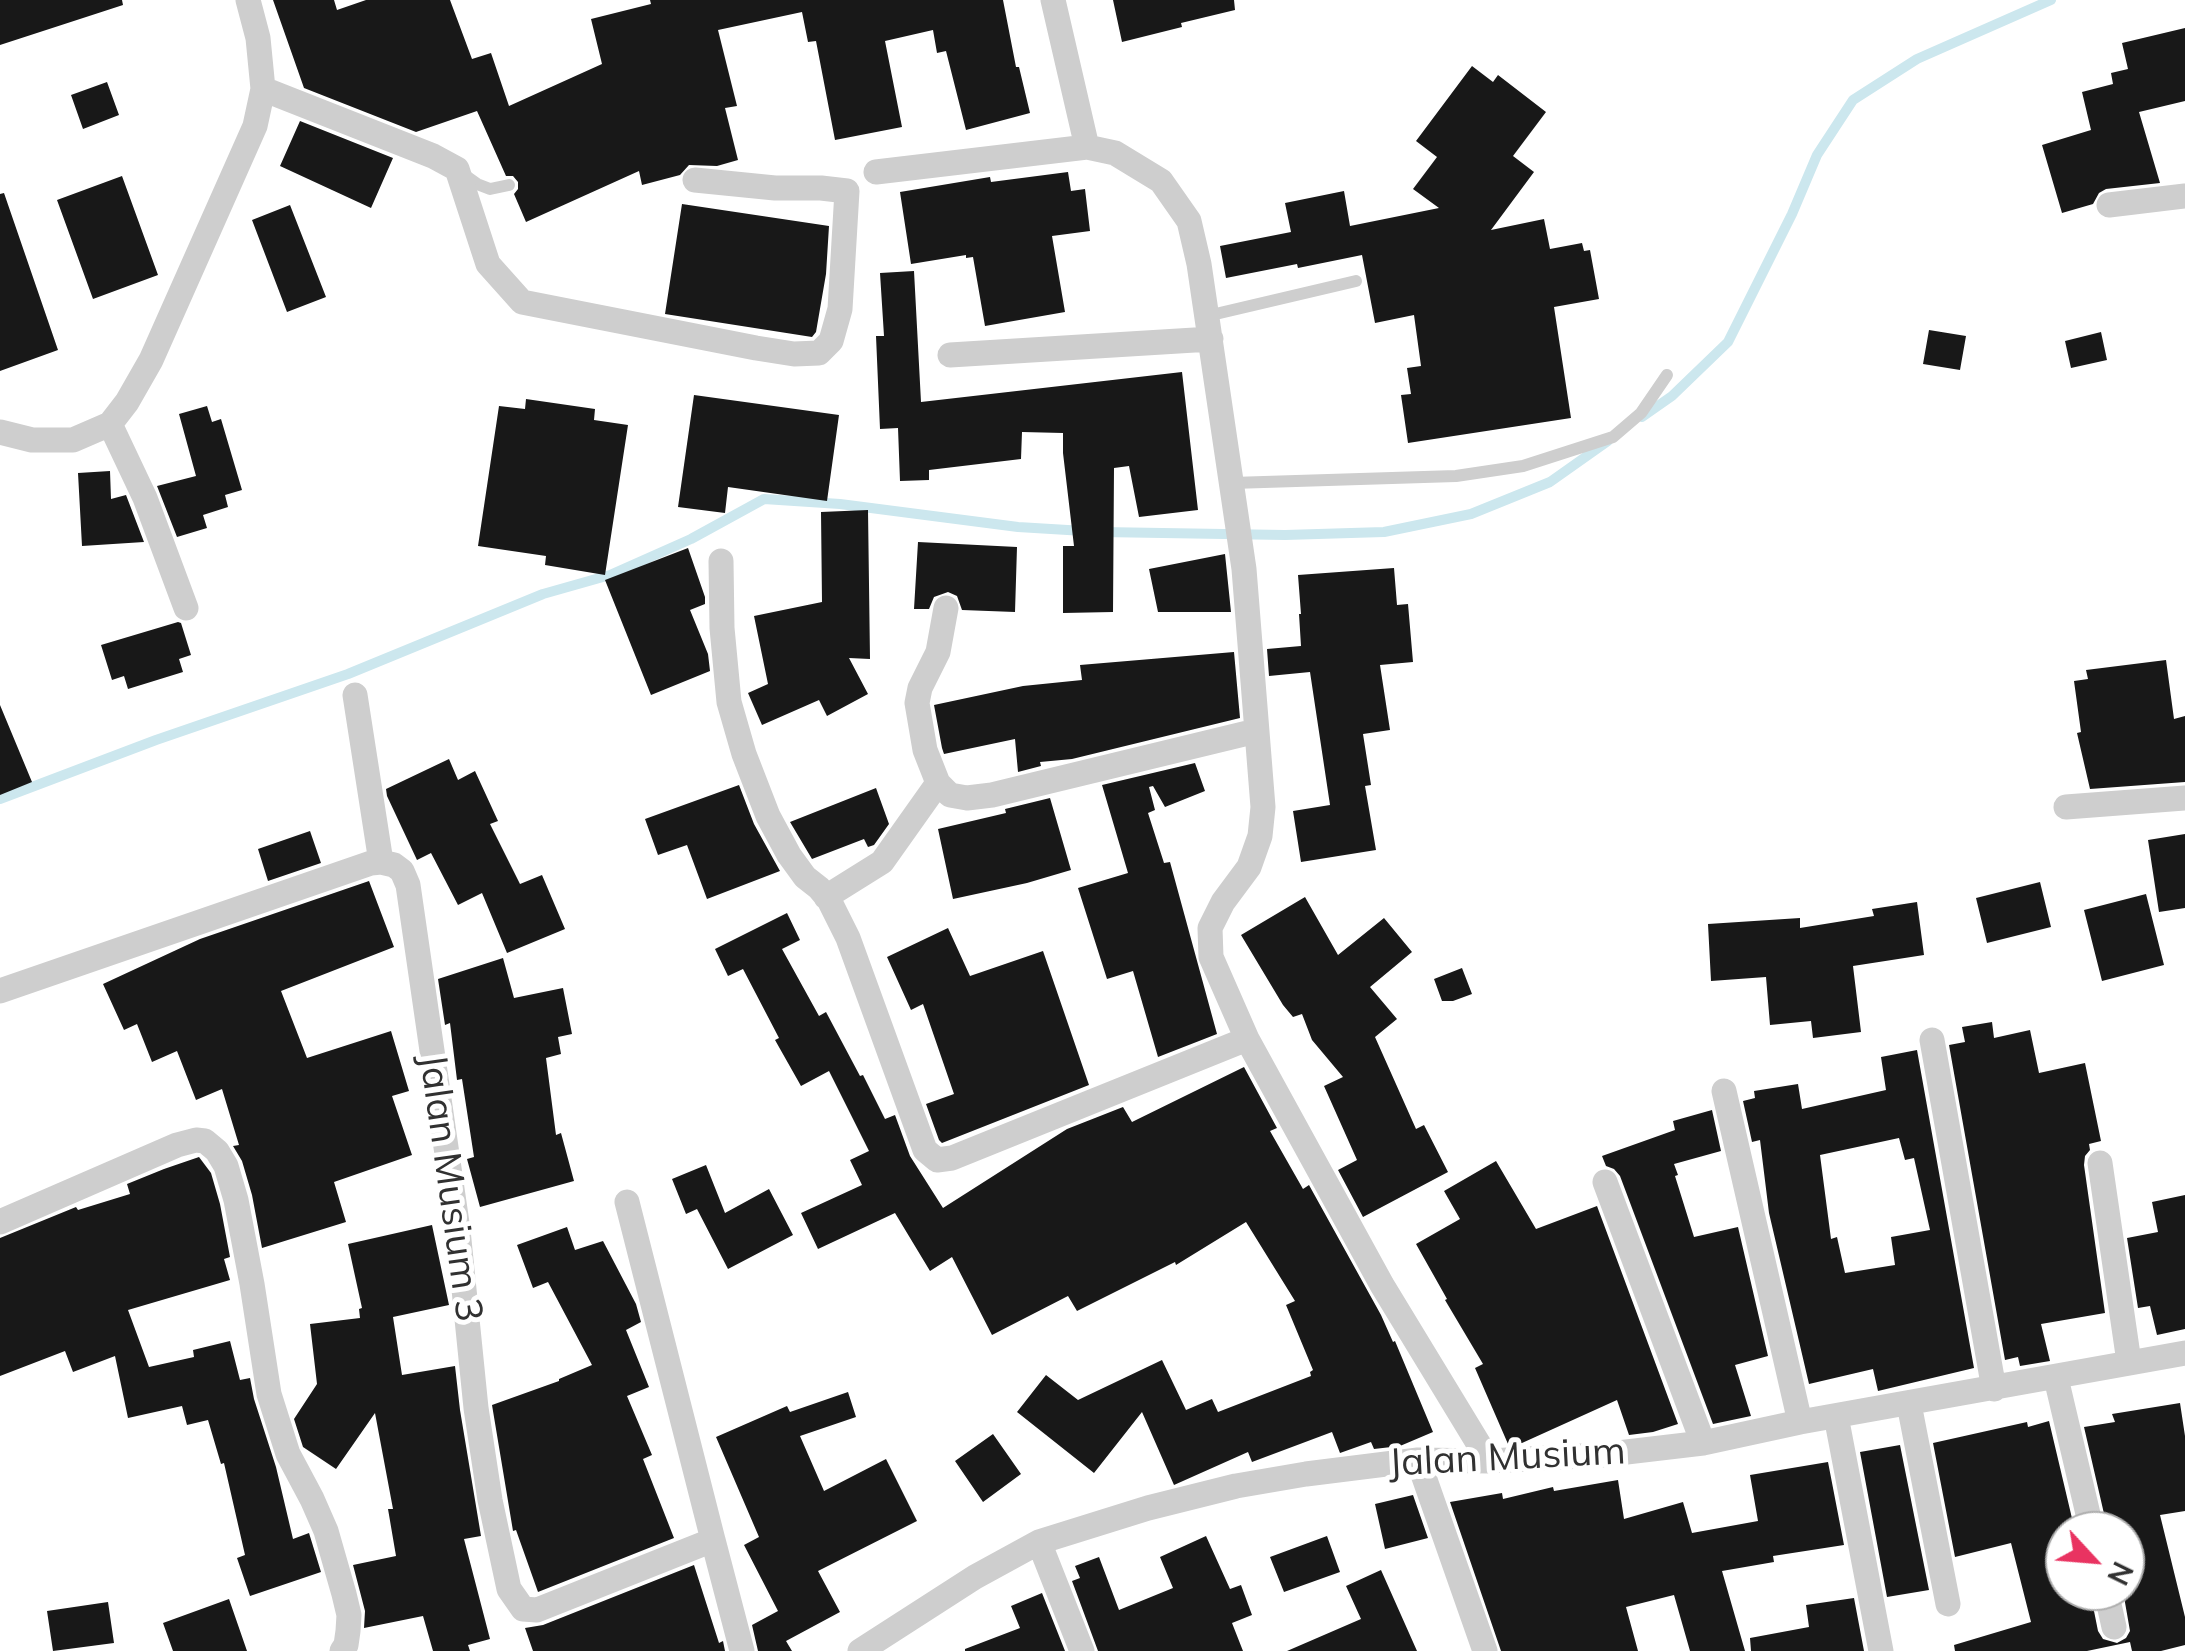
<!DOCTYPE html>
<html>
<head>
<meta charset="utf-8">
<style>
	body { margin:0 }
	#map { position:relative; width:2185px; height:1651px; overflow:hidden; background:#fff; font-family:Mulish,sans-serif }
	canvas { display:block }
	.north { position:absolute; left:2045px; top:1511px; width:100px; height:100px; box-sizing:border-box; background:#fff; border:2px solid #adadad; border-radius:50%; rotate:116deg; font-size:28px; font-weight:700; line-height:40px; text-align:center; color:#313131 }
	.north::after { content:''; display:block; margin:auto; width:35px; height:45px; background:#e93361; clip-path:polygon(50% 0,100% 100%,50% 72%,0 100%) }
</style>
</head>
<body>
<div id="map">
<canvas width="2185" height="1651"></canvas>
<div class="north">N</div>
</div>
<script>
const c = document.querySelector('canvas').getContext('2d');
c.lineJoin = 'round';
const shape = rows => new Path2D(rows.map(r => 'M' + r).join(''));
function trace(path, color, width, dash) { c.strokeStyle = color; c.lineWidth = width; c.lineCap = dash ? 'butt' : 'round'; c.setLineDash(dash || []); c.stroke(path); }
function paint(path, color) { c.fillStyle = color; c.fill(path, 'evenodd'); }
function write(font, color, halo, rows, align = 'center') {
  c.font = font + ' Mulish,sans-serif'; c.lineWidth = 10; c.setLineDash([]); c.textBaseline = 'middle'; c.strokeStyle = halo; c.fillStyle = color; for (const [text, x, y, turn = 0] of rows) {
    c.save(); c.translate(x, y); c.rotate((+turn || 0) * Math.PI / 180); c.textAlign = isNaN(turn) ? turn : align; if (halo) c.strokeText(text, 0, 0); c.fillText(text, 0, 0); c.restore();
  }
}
trace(shape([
	[1642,417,1672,396,1728,342,1792,214,1817,155,1853,100,1917,59,2051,0],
	[1101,532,1285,535,1384,532,1471,514,1550,482,1608,441],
	[0,799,156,740,348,674,543,594,610,575,691,539,764,499,840,504,1018,527,1084,531]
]), '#cce7ee', 10);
paint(shape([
	[0,0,122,0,123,5,0,45],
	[273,0,334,0,337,10,366,0,450,0,472,59,491,53,509,106,602,64,591,19,651,4,650,0,1003,0,1016,67,1019,67,1030,113,966,130,946,51,937,53,933,30,885,41,902,127,835,140,816,41,808,42,802,12,718,30,737,106,725,108,738,160,717,166,689,165,680,175,642,185,639,171,526,222,514,194,518,189,518,182,513,176,506,176,477,111,416,132,304,88],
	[1113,0,1234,0,1235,10,1181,23,1182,27,1122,42],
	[2185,28,2185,101,2139,112,2160,183,2106,189,2099,193,2093,204,2062,213,2042,145,2091,130,2082,92,2113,84,2111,73,2128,69,2122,43],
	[1472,66,1493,82,1498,75,1546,112,1513,156,1534,172,1491,230,1544,219,1550,249,1582,243,1584,251,1590,250,1599,299,1554,307,1571,418,1408,443,1401,395,1411,394,1407,368,1421,366,1414,315,1375,323,1362,255,1298,268,1297,264,1226,278,1220,246,1291,232,1285,203,1344,191,1350,226,1439,208,1413,189,1437,157,1416,141],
	[107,82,119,115,83,129,71,95],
	[300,121,393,158,371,208,280,166],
	[1068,172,1071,191,1085,189,1090,231,1052,236,1065,312,985,326,973,257,966,258,966,255,911,264,900,192,990,177,991,182],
	[122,176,158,275,93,299,57,200],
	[4,193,58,350,0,371,0,194],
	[682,204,829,226,826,274,816,332,812,337,665,314],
	[290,205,326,297,287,312,252,220],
	[914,271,921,402,1182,372,1198,510,1139,517,1129,466,1114,468,1113,612,1063,613,1063,546,1074,546,1063,453,1063,433,1022,432,1021,459,929,470,929,480,900,481,898,428,880,429,876,336,884,336,880,273],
	[1929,330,1966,336,1960,370,1923,364],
	[2101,332,2107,360,2071,368,2065,341],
	[694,395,839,415,827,501,728,487,725,513,678,507],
	[526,399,595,409,594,420,628,425,605,575,545,565,546,556,478,546,499,406,525,409],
	[207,406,212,422,221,419,242,490,225,495,228,507,203,515,207,528,177,537,157,486,196,476,179,414],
	[110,471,111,499,126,495,144,542,82,546,78,473],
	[868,510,870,659,849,658,868,694,827,716,819,700,762,725,748,693,768,684,754,616,822,602,821,512],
	[918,542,1017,547,1015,612,962,610,957,596,948,592,934,597,929,609,914,609],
	[688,548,705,597,705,604,690,610,708,654,710,671,651,695,605,580],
	[1225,554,1231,612,1158,612,1149,569],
	[1394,568,1397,605,1408,604,1413,662,1380,665,1390,730,1363,734,1371,785,1365,786,1376,850,1301,862,1293,811,1330,805,1310,672,1269,676,1267,649,1301,646,1299,614,1301,614,1298,575],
	[178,622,181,623,191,655,179,659,183,672,128,689,124,676,112,680,101,645],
	[1234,652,1240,718,1072,759,1040,762,1041,766,1018,772,1015,739,944,754,942,748,934,705,1023,686,1082,680,1080,665],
	[2166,660,2174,719,2185,716,2185,782,2090,789,2077,733,2081,732,2074,681,2088,679,2086,670],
	[0,705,32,782,0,795],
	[449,759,458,780,475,771,498,821,490,824,520,884,542,875,565,929,507,953,482,893,458,905,431,853,417,860,387,796,386,789],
	[1195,763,1205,791,1165,807,1153,786,1149,787,1155,810,1148,813,1164,863,1170,862,1217,1034,1158,1057,1133,971,1107,979,1078,888,1128,873,1102,785],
	[739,785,754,824,780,871,707,899,687,845,658,855,645,819],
	[876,788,889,824,874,845,868,847,864,839,812,859,790,822],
	[1050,798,1071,870,1027,883,953,899,938,829,1006,813,1005,809],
	[310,831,321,863,268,881,258,849],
	[2185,834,2185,908,2159,912,2148,840],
	[369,881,394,947,281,991,307,1058,391,1031,409,1091,392,1096,412,1155,334,1182,346,1222,262,1248,252,1195,242,1161,233,1146,239,1145,222,1089,196,1100,177,1051,152,1062,137,1024,124,1030,103,984,200,939],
	[2040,882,2051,927,1987,943,1976,898],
	[2146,894,2164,965,2102,981,2084,910],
	[1305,897,1338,955,1384,918,1412,952,1370,987,1397,1019,1375,1037,1416,1129,1424,1125,1448,1172,1363,1217,1338,1170,1357,1160,1324,1086,1343,1077,1312,1040,1302,1014,1293,1017,1283,1005,1241,935],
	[1917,902,1924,955,1853,966,1861,1032,1813,1038,1811,1021,1770,1025,1766,977,1711,981,1708,924,1800,918,1800,928,1874,916,1872,909],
	[787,913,800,940,782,949,819,1016,826,1012,860,1076,863,1075,885,1119,895,1115,910,1156,943,1208,1067,1129,1123,1107,1132,1122,1244,1067,1277,1128,1270,1131,1303,1189,1309,1185,1381,1315,1393,1342,1395,1341,1433,1432,1400,1446,1374,1449,1371,1442,1340,1453,1332,1432,1252,1462,1248,1452,1174,1485,1142,1412,1094,1473,1017,1412,1046,1375,1078,1400,1162,1360,1186,1410,1212,1399,1218,1412,1311,1376,1310,1372,1313,1370,1286,1305,1295,1301,1246,1222,1176,1265,1175,1262,1077,1311,1068,1296,992,1335,952,1257,930,1271,895,1213,818,1249,801,1213,862,1185,850,1160,869,1151,829,1071,801,1086,775,1040,779,1038,743,969,728,976,715,949],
	[948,928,970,976,1043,951,1089,1085,942,1143,939,1140,926,1104,954,1094,923,1004,911,1010,887,957],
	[503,958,514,998,563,988,572,1034,558,1037,561,1054,546,1058,556,1135,561,1133,574,1181,480,1207,467,1159,474,1157,462,1079,457,1080,450,1023,445,1025,438,979],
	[1462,968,1472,994,1453,1001,1442,1001,1434,979],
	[1992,1022,1994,1038,2030,1030,2039,1073,2085,1063,2101,1141,2089,1144,2090,1150,2085,1156,2084,1165,2105,1313,2041,1324,2050,1361,2020,1366,2018,1357,2005,1360,1949,1045,1965,1042,1962,1027],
	[1917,1050,1974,1368,1878,1391,1873,1369,1809,1384,1769,1213,1760,1140,1752,1142,1743,1101,1755,1098,1754,1091,1798,1084,1802,1109,1886,1090,1881,1057],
	[1899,1138,1905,1160,1914,1158,1930,1230,1891,1237,1895,1265,1845,1273,1837,1237,1831,1239,1820,1155],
	[1712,1110,1721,1151,1674,1164,1678,1175,1675,1176,1694,1237,1738,1227,1768,1356,1735,1365,1751,1416,1713,1424,1620,1176,1614,1169,1606,1166,1602,1156,1675,1130,1673,1121],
	[199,1157,211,1173,220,1204,230,1257,224,1259,230,1280,128,1310,149,1367,194,1357,193,1350,230,1341,240,1380,250,1378,254,1399,276,1467,293,1539,309,1533,321,1572,250,1596,237,1558,245,1555,224,1463,221,1464,208,1420,187,1425,182,1406,128,1418,115,1356,73,1372,65,1351,0,1376,0,1238,76,1207,78,1210,130,1194,127,1184,164,1169],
	[1496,1161,1536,1229,1597,1206,1678,1424,1653,1432,1629,1435,1617,1400,1522,1443,1508,1444,1475,1368,1483,1364,1445,1300,1447,1299,1416,1244,1460,1219,1444,1191],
	[706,1165,725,1213,769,1189,793,1235,728,1269,697,1209,686,1214,672,1179],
	[2185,1195,2185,1329,2157,1335,2150,1306,2138,1308,2127,1238,2158,1232,2152,1202],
	[432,1225,449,1305,393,1317,402,1375,455,1366,460,1410,481,1536,464,1539,490,1639,468,1645,470,1651,433,1651,423,1616,364,1628,365,1611,353,1565,396,1556,388,1509,393,1509,375,1413,336,1469,303,1447,294,1419,317,1384,310,1324,360,1318,359,1309,362,1308,348,1244],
	[567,1227,575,1250,603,1241,636,1304,641,1322,626,1330,649,1387,627,1396,652,1455,643,1459,674,1538,538,1592,516,1530,513,1531,492,1405,559,1381,559,1379,592,1365,548,1282,533,1288,517,1245],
	[848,1392,856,1417,800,1436,824,1491,886,1459,917,1521,818,1571,840,1612,786,1641,792,1651,758,1651,752,1625,778,1611,744,1545,759,1537,716,1437,787,1406,790,1412],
	[2180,1403,2185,1436,2185,1511,2160,1515,2185,1617,2185,1645,2161,1651,2132,1651,2130,1642,2087,1651,1955,1651,1954,1645,2031,1622,2011,1543,1955,1557,1933,1443,2027,1422,2028,1427,2049,1421,2075,1531,2065,1531,2065,1591,2090,1591,2098,1631,2103,1639,2117,1643,2126,1638,2130,1631,2123,1591,2125,1591,2125,1531,2108,1531,2084,1427,2115,1422,2112,1414],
	[993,1434,1021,1474,983,1502,955,1461],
	[1900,1445,1929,1590,1887,1597,1860,1452],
	[1828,1462,1844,1545,1773,1556,1774,1562,1722,1571,1745,1651,1690,1651,1674,1595,1626,1607,1638,1651,1501,1651,1450,1502,1502,1493,1503,1499,1553,1487,1554,1491,1618,1480,1624,1519,1683,1502,1692,1533,1758,1521,1750,1475],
	[1413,1495,1428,1538,1385,1549,1375,1504],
	[1206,1536,1230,1589,1241,1585,1252,1615,1232,1623,1243,1651,1098,1651,1072,1581,1080,1578,1075,1566,1099,1557,1119,1610,1173,1588,1160,1557],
	[1327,1536,1340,1572,1284,1592,1270,1557],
	[694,1565,719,1643,723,1641,725,1651,533,1651,525,1628,543,1625],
	[1381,1570,1417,1651,1287,1651,1361,1619,1346,1586],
	[1042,1593,1065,1651,965,1651,965,1649,1020,1628,1011,1606],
	[1854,1598,1864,1651,1751,1651,1750,1638,1809,1627,1806,1605],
	[229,1599,247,1651,173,1651,163,1623],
	[108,1602,114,1643,53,1651,47,1611]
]), '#181818');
trace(shape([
	[463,174,477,184,490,189,509,185],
	[1207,316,1356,281],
	[1232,483,1456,476,1523,466,1613,437,1641,413,1667,375]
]), '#cecece', 12);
trace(shape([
	[1053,0,1087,147,1115,153,1161,181,1189,221,1199,264,1244,569,1263,807,1260,836,1249,867,1223,902,1210,928,1211,957,1247,1039,1382,1285,1489,1461],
	[263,89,433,156,457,169,488,264,522,302,756,348,794,354,819,353,831,341,840,309,847,191,821,188,775,188,695,180],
	[876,172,1087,147],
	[2109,205,2185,196],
	[950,355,1211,339],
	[110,424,145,498,186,608],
	[0,432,32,440,73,440,110,424,127,402,151,360,255,126,263,89,258,38,248,0],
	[721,561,722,628,729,702,744,754,768,816,789,855,805,877,819,888,829,900,848,938,925,1150,937,1160,952,1158,1247,1039],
	[946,608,938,652,920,688,917,703,925,750,938,783,950,795,967,798,992,795,1256,731],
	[355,695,381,862],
	[2066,807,2185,798],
	[826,897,882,862,938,783],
	[0,991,371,863,381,862,394,865,402,871,408,885,458,1230,476,1408,490,1500,509,1589,523,1609,537,1610,713,1540,742,1651],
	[1932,1040,1994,1389],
	[1724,1091,1800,1422],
	[2100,1163,2129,1362],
	[1605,1182,1703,1443],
	[627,1202,713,1540],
	[0,1222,177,1145,196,1140,205,1141,217,1151,226,1166,236,1200,252,1284,269,1394,288,1454,312,1499,326,1531,344,1594,349,1615,348,1631,346,1645,342,1651],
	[2056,1378,2092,1531],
	[1909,1404,1948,1604],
	[1836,1416,1881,1651],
	[1418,1460,1485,1651],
	[1039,1542,1082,1651],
	[2106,1591,2114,1627],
	[860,1651,975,1577,1039,1542,1148,1508,1236,1486,1306,1474,1418,1460,1489,1461,1601,1455,1703,1443,1800,1422,2185,1353]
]), '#cecece', 25);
write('38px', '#313131', '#fff', [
	["Jalan Musium 3",450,1188,82],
	["Jalan Musium",1507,1458,-3]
]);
</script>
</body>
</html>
